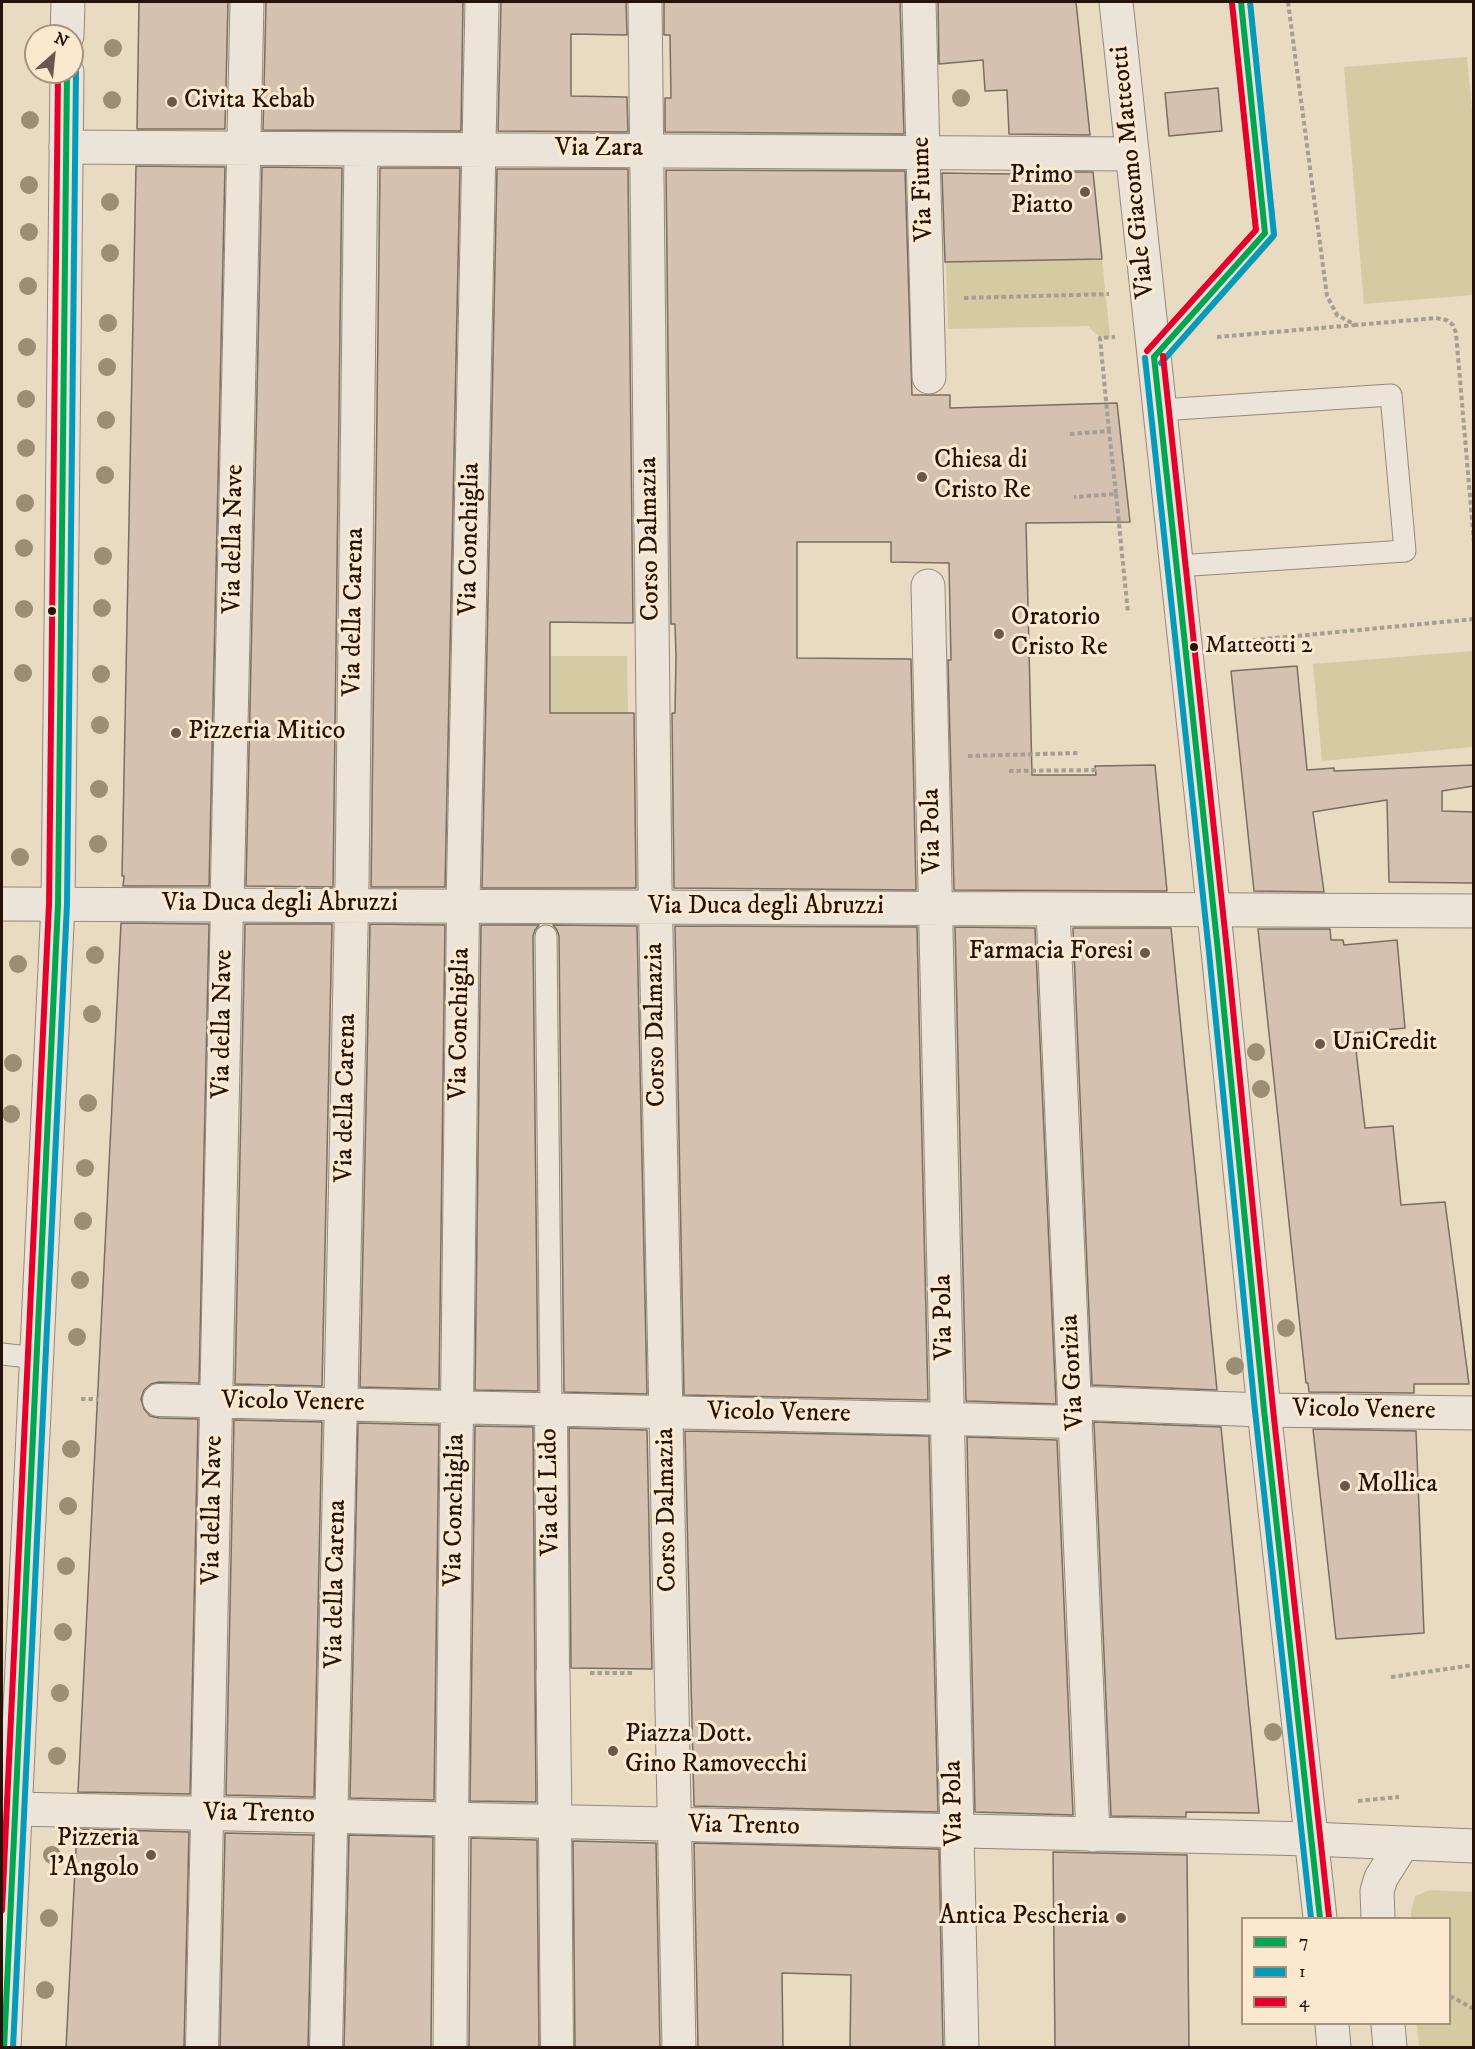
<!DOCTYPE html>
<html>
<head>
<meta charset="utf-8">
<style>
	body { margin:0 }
	#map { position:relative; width:1475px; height:2049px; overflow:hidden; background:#e9dac2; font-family:"IM FELL DW Pica",serif }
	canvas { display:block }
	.frame { position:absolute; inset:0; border:3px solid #25130a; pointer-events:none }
	.legend { position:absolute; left:1241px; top:1917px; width:210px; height:108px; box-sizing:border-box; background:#fae9ce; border:2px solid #a59380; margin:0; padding:8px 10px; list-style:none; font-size:18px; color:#25130a }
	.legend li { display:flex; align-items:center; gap:12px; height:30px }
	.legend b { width:30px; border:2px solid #a59380 }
	.north { position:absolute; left:24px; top:24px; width:60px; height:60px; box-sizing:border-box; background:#fae9ce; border:2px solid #a59380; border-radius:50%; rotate:27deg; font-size:16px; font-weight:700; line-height:24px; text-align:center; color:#25130a }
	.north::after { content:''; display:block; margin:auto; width:21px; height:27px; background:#6a594a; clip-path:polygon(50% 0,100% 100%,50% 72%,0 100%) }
</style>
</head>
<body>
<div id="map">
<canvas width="1475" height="2049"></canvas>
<div class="frame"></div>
<ul class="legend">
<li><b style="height:8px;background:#00a651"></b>7</li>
<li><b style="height:8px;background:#049aba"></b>1</li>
<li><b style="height:8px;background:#e4002b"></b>4</li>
</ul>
<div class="north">N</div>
</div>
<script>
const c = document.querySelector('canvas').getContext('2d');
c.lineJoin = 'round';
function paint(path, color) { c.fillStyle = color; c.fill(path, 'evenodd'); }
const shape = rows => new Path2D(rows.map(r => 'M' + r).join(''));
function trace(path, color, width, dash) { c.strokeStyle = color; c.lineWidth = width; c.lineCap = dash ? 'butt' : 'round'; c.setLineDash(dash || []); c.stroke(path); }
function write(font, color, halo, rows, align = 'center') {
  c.font = font + ' "IM FELL DW Pica",serif'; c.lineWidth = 6; c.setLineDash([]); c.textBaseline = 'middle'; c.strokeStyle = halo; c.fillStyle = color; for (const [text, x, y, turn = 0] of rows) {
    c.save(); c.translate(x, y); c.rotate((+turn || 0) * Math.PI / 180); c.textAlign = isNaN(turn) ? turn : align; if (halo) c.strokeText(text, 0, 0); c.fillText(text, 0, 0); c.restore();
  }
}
paint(shape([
	[1467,57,1474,131,1473,295,1364,304,1344,67],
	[1102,259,1110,337,1100,338,1088,326,948,329,946,262],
	[1473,651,1473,747,1322,761,1313,664],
	[550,656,627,656,628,713,550,713],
	[1430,1890,1473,1892,1473,2047,1419,2047,1417,2024,1450,2024,1450,1918,1411,1918,1411,1912,1415,1896]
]), '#d5cba2');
const building = shape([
	[139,2,228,2,225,129,137,129,139,2],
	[266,2,463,2,461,131,263,130,266,2],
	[501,2,626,2,627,35,571,34,571,96,627,97,628,132,498,131,501,2],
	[664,2,900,2,904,134,665,132,665,98,671,98,670,35,664,35,664,2],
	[938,2,1076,2,1090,135,1009,134,1007,90,985,91,983,60,939,64,938,2],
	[1218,88,1222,131,1169,136,1165,93,1218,88],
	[136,166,225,167,209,886,123,886,124,876,122,876,136,166],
	[262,167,342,168,333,887,246,886,262,167],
	[380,168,460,168,445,887,371,887,380,168],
	[497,169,628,169,633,623,550,622,550,713,634,713,636,888,482,888,497,169],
	[666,170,905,171,912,395,950,395,950,408,1117,403,1130,522,1026,523,1032,775,1096,775,1095,766,1155,765,1167,891,954,890,948,660,951,660,949,563,891,562,891,542,797,542,797,658,911,659,916,890,674,888,672,713,675,713,676,656,675,624,671,624,666,170],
	[1011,172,1093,172,1102,259,945,262,942,173,1011,174,1011,172],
	[1297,666,1307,770,1334,768,1334,771,1473,765,1473,786,1442,791,1442,811,1473,812,1473,883,1389,882,1387,800,1313,812,1324,892,1254,891,1231,671,1297,666],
	[121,923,209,924,199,1383,159,1382,151,1384,144,1390,141,1399,144,1409,150,1416,159,1418,198,1419,190,1794,78,1792,121,923],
	[245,924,332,924,322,1386,235,1384,245,924],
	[370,924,445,925,439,1389,360,1387,370,924],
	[481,925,539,925,535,930,533,936,538,1391,475,1390,481,925],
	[553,925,637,926,647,1394,564,1392,559,936,557,930,553,925],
	[675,926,917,927,928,1400,684,1395,675,926],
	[955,927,1035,928,1056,1404,966,1401,955,927],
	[1073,928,1171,928,1217,1390,1092,1385,1073,928],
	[1258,929,1330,929,1331,940,1343,940,1344,945,1397,940,1405,1028,1354,1033,1365,1128,1393,1126,1401,1205,1445,1202,1469,1384,1414,1384,1414,1393,1309,1392,1308,1383,1306,1383,1258,929],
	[234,1420,322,1422,314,1797,226,1795,234,1420],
	[1094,1422,1221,1427,1259,1813,1186,1812,1186,1817,1111,1816,1094,1422],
	[358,1423,439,1425,434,1800,350,1798,358,1423],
	[475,1426,533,1427,536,1802,470,1801,475,1426],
	[569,1428,647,1430,652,1669,571,1668,569,1428],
	[1313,1429,1416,1431,1424,1633,1336,1639,1313,1429],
	[685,1431,929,1436,938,1812,694,1806,685,1431],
	[967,1437,1057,1440,1073,1815,975,1812,967,1437],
	[77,1829,189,1832,184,2048,66,2048,77,1829],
	[225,1833,313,1835,308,2048,220,2048,225,1833],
	[349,1835,433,1837,431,2048,344,2048,349,1835],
	[471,1838,537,1840,539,2048,469,2048,471,1838],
	[573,1841,656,1843,660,2048,575,2048,573,1841],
	[694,1843,939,1849,943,2048,850,2048,851,1975,782,1973,783,2048,698,2048,694,1843],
	[1053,1852,1187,1855,1189,2048,1055,2048,1053,1852]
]);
paint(building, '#d4c1af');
trace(building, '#786e62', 1.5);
const service = shape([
	[1154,357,1265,233,1241,2],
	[1160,410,1391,395,1405,551,1177,566],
	[546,936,551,1409],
	[2,1354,37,1358]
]);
const pedestrian = shape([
	[159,1400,1076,1422],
	[551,1409,553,1673],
	[452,1820,463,906],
	[555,1822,557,2048],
	[202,2048,227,905],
	[326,2048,341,1397]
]);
const minor = shape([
	[645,2,655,885,679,2048],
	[919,2,929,377],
	[66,147,1132,154],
	[928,586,962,2048],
	[2,904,1474,911],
	[227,905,247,2],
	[463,906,482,2],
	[1053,909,1093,1835],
	[341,1397,352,883,361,149],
	[1075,1403,1264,1410,1474,1413],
	[553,1673,555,1822],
	[15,1809,1311,1839,1474,1846],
	[1378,1918,1377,1891,1381,1878,1403,1843],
	[1388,2024,1390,2048],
	[450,2048,452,1820]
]);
const tertiary = shape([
	[1116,2,1218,951,1264,1410,1320,1918],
	[67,36,68,2],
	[1332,2024,1334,2048],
	[4,2048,58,904,67,72]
]);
trace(service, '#94897a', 23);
trace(pedestrian, '#94897a', 34);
trace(minor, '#94897a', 35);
trace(tertiary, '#94897a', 35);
trace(shape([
	[1288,2,1327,296,1337,315,1356,325,1436,318,1446,320,1453,325,1456,333,1474,543],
	[964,298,1109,294],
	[1217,337,1355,325],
	[1109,431,1100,338,1115,337],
	[1070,434,1109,431,1116,494,1074,497],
	[1116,494,1128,613],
	[1223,643,1474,619],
	[968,756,1078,753],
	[1009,771,1096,770],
	[81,1399,98,1399],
	[590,1673,633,1673],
	[1391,1677,1474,1665],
	[1358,1801,1399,1797],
	[1450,1996,1474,2009]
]), '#a59e94', 4, [4.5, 3]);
trace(service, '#ece4d8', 21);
trace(pedestrian, '#ece4d8', 32);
trace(minor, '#ece4d8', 33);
trace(tertiary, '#ece4d8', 33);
trace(shape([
	[1154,357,1218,951,1264,1410,1320,1918],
	[1154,357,1265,233,1241,2],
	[4,2048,58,904,67,72]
]), '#00a651', 6);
trace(shape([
	[1145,358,1209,952,1255,1411,1311,1918],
	[1161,363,1274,235,1250,2],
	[13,2048,67,904,76,72]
]), '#049aba', 6);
trace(shape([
	[1147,351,1256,230,1232,3],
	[1163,356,1227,950,1273,1409,1329,1917],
	[2,1910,49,904,58,72]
]), '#e4002b', 6);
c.fillStyle = '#9c8e75';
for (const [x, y] of [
	[113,48],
	[961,98],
	[112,100],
	[30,120],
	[29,185],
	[110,202],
	[29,232],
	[110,253],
	[28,286],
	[108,323],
	[27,347],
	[107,367],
	[26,399],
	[106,420],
	[26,448],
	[105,475],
	[25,503],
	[24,548],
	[103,556],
	[102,608],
	[24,609],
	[23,673],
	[101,674],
	[100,725],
	[99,789],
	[98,844],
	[20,857],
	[95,955],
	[18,964],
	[92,1014],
	[1256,1052],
	[13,1063],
	[1261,1089],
	[88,1103],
	[11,1114],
	[85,1168],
	[83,1221],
	[80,1280],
	[1286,1328],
	[77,1337],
	[1235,1366],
	[71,1449],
	[68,1506],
	[66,1566],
	[63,1632],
	[60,1693],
	[1273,1732],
	[57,1756],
	[52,1855],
	[49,1918],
	[45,1990]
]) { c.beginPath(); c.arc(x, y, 9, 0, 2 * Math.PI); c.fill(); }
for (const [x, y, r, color] of [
	[172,102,6,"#6a594a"],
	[1085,192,6,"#6a594a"],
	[922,477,6,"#6a594a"],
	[52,611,5,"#25130a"],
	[999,634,6,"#6a594a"],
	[1194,647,5,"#25130a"],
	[176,733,6,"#6a594a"],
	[1145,953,6,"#6a594a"],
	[1320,1044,6,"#6a594a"],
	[1345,1486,6,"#6a594a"],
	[613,1751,6,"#6a594a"],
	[151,1855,6,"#6a594a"],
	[1121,1918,6,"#6a594a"]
]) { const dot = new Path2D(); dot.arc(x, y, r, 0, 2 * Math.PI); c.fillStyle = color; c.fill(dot); trace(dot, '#fae9ce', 2); }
write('24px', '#25130a', '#fae9ce', [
	["Matteotti 2",1205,647]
], 'left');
write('26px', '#25130a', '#fae9ce', [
	["Civita Kebab",184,102],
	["Primo",1073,177,"right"],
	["Piatto",1073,207,"right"],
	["Chiesa di",934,462],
	["Cristo Re",934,492],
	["Oratorio",1011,619],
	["Cristo Re",1011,649],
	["Pizzeria Mitico",188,733],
	["Farmacia Foresi",1133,953,"right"],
	["UniCredit",1332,1044],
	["Mollica",1357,1486],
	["Piazza Dott.",625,1736],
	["Gino Ramovecchi",625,1766],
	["Pizzeria",139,1840,"right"],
	["l'Angolo",139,1870,"right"],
	["Antica Pescheria",1109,1918,"right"]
], 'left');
write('26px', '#25130a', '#fae9ce', [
	["Via Zara",599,150],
	["Viale Giacomo Matteotti",1134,172,-96],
	["Via Fiume",924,189,-92],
	["Via della Nave",235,539,-89],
	["Via Conchiglia",471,539,-89],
	["Corso Dalmazia",651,539,-91],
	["Via della Carena",355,612,-89],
	["Via Pola",933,831,-91],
	["Via Duca degli Abruzzi",280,905],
	["Via Duca degli Abruzzi",766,908],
	["Via della Nave",224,1024,-89],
	["Via Conchiglia",461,1024,-89],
	["Corso Dalmazia",657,1025,-91],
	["Via della Carena",347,1098,-89],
	["Via Pola",945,1317,-91],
	["Via Gorizia",1074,1372,-93],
	["Vicolo Venere",293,1403,1],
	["Vicolo Venere",1364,1411,1],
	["Vicolo Venere",779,1414,1],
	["Via del Lido",551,1492,-91],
	["Via della Nave",214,1510,-89],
	["Via Conchiglia",456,1510,-89],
	["Corso Dalmazia",668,1510,-91],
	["Via della Carena",337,1584,-89],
	["Via Pola",955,1803,-91],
	["Via Trento",259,1815,1],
	["Via Trento",744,1827,1]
]);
</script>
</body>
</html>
